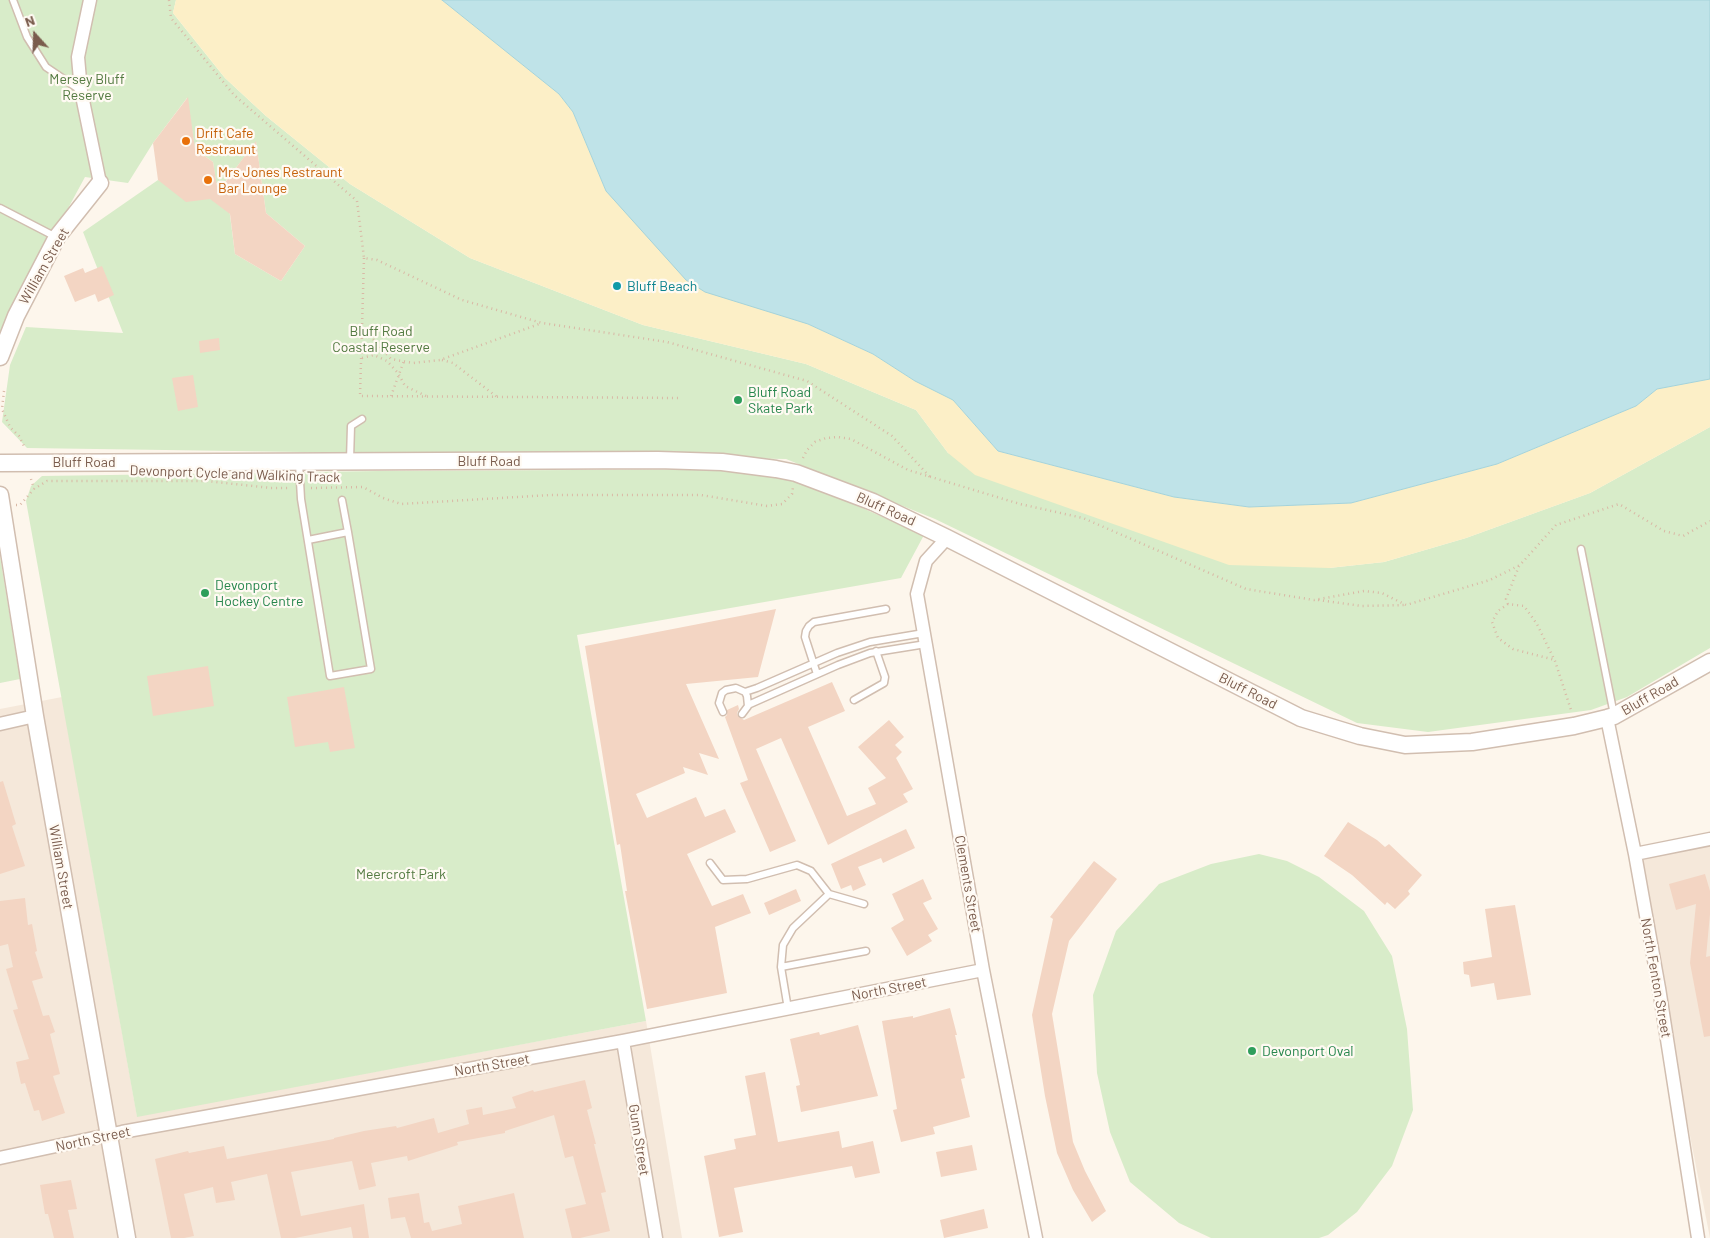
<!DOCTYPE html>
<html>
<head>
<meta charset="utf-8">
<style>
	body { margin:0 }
	#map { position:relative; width:1710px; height:1238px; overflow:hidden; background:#fdf6ec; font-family:Barlow,sans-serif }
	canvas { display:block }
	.north { position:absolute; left:10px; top:10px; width:50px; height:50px; -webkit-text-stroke:4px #fffaf3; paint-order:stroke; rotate:340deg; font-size:14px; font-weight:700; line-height:20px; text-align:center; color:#7a5c4d }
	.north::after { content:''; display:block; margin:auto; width:18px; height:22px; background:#7a5c4d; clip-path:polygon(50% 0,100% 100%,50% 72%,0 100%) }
</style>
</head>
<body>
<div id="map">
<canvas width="1710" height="1238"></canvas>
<div class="north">N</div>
</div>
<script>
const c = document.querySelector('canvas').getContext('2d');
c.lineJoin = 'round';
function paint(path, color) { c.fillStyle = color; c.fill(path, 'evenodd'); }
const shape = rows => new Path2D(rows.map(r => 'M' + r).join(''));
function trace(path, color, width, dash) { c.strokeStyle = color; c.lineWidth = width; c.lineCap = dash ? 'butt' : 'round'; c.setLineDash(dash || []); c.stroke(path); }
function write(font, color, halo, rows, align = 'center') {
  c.font = font + ' Barlow,sans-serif'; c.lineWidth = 4.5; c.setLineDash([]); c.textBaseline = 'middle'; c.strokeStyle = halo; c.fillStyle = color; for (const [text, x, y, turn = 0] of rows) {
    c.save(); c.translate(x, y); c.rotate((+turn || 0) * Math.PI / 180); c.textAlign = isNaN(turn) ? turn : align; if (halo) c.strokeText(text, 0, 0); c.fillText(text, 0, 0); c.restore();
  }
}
paint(shape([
	[62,697,137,1116,646,1021,682,1238,0,1238,0,709],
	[1710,839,1710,1238,1635,854]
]), '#f5e8da');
paint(shape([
	[0,0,176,0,173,13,225,78,266,116,350,184,470,258,643,325,806,364,916,410,948,453,1329,568,1384,562,1466,538,1590,493,1710,427,1710,648,1627,697,1591,710,1428,732,1357,723,935,519,786,459,27,448,2,422,10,365,26,327,123,333,83,232,158,180,210,199,228,200,235,254,281,281,305,246,266,213,256,142,225,182,216,183,213,162,195,149,187,98,153,143,128,183,85,177,0,334],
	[773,469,924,535,901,578,577,635,646,1021,137,1117,26,501,31,486,42,476,379,471],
	[0,556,20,679,0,683],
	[1259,854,1287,861,1319,877,1364,911,1392,956,1407,1029,1413,1110,1392,1166,1357,1212,1328,1235,1319,1238,1211,1238,1179,1223,1130,1182,1110,1132,1097,1073,1093,995,1116,931,1159,884,1211,864]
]), '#d8ecc9');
paint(shape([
	[176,0,442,0,559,94,573,112,606,191,808,324,873,354,915,381,953,400,998,451,1174,497,1249,507,1351,503,1497,464,1636,406,1657,389,1710,379,1710,427,1590,493,1466,538,1384,562,1329,568,1229,565,975,475,948,453,916,410,806,364,643,325,470,258,350,184,266,116,225,78,173,13]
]), '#fcefc7');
const water = shape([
	[442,0,1710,0,1710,379,1657,389,1636,406,1497,464,1351,503,1249,507,1174,497,998,451,953,400,915,381,873,354,808,324,705,292,686,280,606,191,573,112,559,94,442,0]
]);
paint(water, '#bfe3e8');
trace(water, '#a5d3da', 1);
paint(shape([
	[188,97,195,149,213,162,218,192,256,141,266,213,305,246,281,281,235,254,230,214,210,199,186,202,158,180,153,143],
	[102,266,114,295,98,302,95,294,75,302,64,276,83,268,85,273],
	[219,338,220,350,200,353,199,341],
	[193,375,198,407,178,411,172,378],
	[776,609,758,677,686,684,719,759,699,753,708,775,683,767,685,773,636,794,647,818,696,797,705,817,725,809,736,832,687,854,712,906,743,894,751,913,715,927,727,993,647,1009,625,891,627,891,620,844,617,845,585,646],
	[208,666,214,706,153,716,147,676],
	[832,682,845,711,808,727,847,816,876,804,868,788,886,778,858,747,889,720,904,737,895,745,902,752,896,758,913,789,903,794,908,802,828,845,781,738,756,749,796,841,770,852,740,783,748,780,725,717,727,715,727,710,738,705,739,709,737,713,738,716,744,720],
	[344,687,355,748,330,752,328,742,295,747,287,697],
	[3,781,16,824,12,826,25,866,0,874,0,782],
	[1348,822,1377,840,1385,847,1389,844,1422,875,1408,891,1410,894,1395,909,1387,902,1385,905,1352,875,1324,856],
	[906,829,915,848,883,863,881,858,858,867,866,885,853,891,851,885,841,889,831,864],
	[1094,861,1117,879,1069,941,1052,1014,1073,1142,1085,1171,1106,1211,1092,1222,1073,1190,1057,1153,1045,1096,1032,1015,1053,919,1050,917],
	[1705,874,1710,891,1710,914,1706,957,1710,956,1710,1036,1704,1037,1690,963,1696,904,1676,910,1669,884],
	[923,879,932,899,923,903,938,929,928,935,932,941,907,956,891,928,904,920,892,894],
	[796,889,801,901,769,915,764,903],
	[25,898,28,925,32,924,37,951,35,952,43,978,32,981,43,1016,49,1015,55,1032,50,1034,60,1074,53,1076,65,1113,42,1121,39,1110,34,1111,25,1083,21,1084,16,1062,29,1059,13,1010,18,1009,6,969,13,967,8,944,0,946,0,901],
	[1515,905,1531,995,1497,1000,1494,983,1471,987,1469,975,1464,974,1463,962,1492,957,1485,909],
	[950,1008,957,1035,955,1035,965,1078,961,1079,970,1117,933,1127,935,1134,901,1142,893,1110,897,1109,882,1021,913,1016,913,1018],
	[858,1025,878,1096,801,1112,796,1086,800,1085,790,1039,819,1032,820,1035],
	[765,1072,778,1142,839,1131,842,1148,873,1141,880,1173,855,1178,852,1166,734,1188,743,1232,719,1237,704,1156,736,1149,734,1139,756,1135,745,1076],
	[585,1080,592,1108,587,1110,596,1144,594,1144,606,1192,601,1193,610,1231,580,1238,572,1238,565,1209,586,1204,573,1156,565,1158,554,1115,505,1131,505,1133,457,1142,458,1145,408,1161,407,1156,371,1163,376,1186,359,1190,352,1161,291,1172,301,1216,364,1204,369,1238,353,1238,351,1227,295,1238,281,1238,267,1174,231,1182,235,1200,216,1203,213,1187,184,1194,194,1236,184,1238,171,1238,155,1159,188,1151,189,1153,224,1146,227,1159,334,1139,334,1138,364,1131,396,1126,397,1128,434,1118,438,1133,469,1124,466,1110,482,1107,483,1115,516,1108,512,1097,533,1090,534,1092],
	[972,1145,977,1170,941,1177,936,1152],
	[71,1180,77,1209,68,1210,74,1238,54,1238,48,1214,45,1214,40,1185],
	[419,1193,424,1223,429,1222,432,1231,462,1224,458,1206,514,1193,524,1238,411,1238,405,1217,391,1219,388,1198],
	[984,1209,988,1228,944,1238,940,1220]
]), '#f3d5c3');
const service = shape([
	[13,0,27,37,46,67,80,90],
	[0,208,56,237],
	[350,460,351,426,362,419],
	[299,463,301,499,330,676,371,669,348,532,308,540],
	[342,500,348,532],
	[1581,549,1614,715],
	[817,674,805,637,806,631,809,626,814,622,886,609],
	[745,692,757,688,837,653,870,642,924,633],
	[854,700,884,683,885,677,876,651],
	[748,705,838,665,870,653,926,644],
	[723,712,719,703,722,693,726,690,736,688,745,692,747,696,748,706,742,714],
	[710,863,723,880,747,879,797,865,811,871,829,894],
	[781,967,783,945,793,928,829,894,864,904],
	[788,1009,781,967,866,951]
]);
const minor = shape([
	[90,0,78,57,81,91,100,183],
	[947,538,926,561,917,594,983,970,1036,1238],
	[1607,718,1635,854,1659,988,1698,1238],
	[0,724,35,716],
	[1635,854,1710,839],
	[623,1041,656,1238],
	[0,1158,122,1132,623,1041,983,970]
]);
const tertiary = shape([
	[0,357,16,316,57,237,100,183],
	[0,463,658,460,722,462,776,469,796,473,873,502,947,538,1301,718,1360,736,1405,745,1472,742,1574,726,1607,718,1614,716,1710,662],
	[0,495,35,716,127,1238]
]);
trace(service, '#d1beb0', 9);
trace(minor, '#d1beb0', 15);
trace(tertiary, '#d1beb0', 19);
trace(shape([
	[169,0,171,18,234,95,357,201,364,258,377,260,462,300,542,323,667,342,807,381,892,436,930,477],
	[364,258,360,396,681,398],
	[363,328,391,359,413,363,440,360,542,323],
	[362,358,374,355,387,361,398,373,405,386,426,396],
	[442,360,453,363,497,397],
	[4,391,2,409,10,427,19,436,24,446],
	[391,396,404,361],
	[803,458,807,450,815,442,826,438,838,437,851,439,908,470,1020,504,1083,518,1246,589,1314,600,1364,591,1382,593,1406,605,1490,580,1520,565,1556,525,1619,504,1664,531,1683,536,1710,521],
	[31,479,34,489],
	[311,488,363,487,383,498,401,504,550,495,701,495,767,506,782,504,792,494,793,487],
	[16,505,20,505,34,489,47,481,207,481,271,488,291,488],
	[1519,566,1506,599,1508,604,1524,606,1537,624,1555,661,1571,710],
	[1318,600,1362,606,1405,605],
	[1508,604,1498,611,1492,622,1498,638,1513,649,1555,660]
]), '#d9b8a5', 2.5, [1, 4]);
trace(service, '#fff', 6);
trace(minor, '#fff', 12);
trace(tertiary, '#fff', 16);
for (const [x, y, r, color] of [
	[186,141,5,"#e8710a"],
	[208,180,5,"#e8710a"],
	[617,286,5,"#0f9aa8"],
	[738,400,5,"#2e9e5b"],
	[205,593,5,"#2e9e5b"],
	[1252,1051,5,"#2e9e5b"]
]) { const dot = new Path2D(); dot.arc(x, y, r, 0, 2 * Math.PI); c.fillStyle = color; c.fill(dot); trace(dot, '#fffaf3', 2); }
write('14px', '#537a41', '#fffaf3', [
	["Mersey Bluff",87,79],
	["Reserve",87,95],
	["Bluff Road",381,331],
	["Coastal Reserve",381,347],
	["Meercroft Park",401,874]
]);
write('14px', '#c56008', '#fffaf3', [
	["Drift Cafe",196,133],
	["Restraunt",196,149],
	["Mrs Jones Restraunt",218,172],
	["Bar Lounge",218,188]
], 'left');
write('14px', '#7a5c4d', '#fffaf3', [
	["William Street",44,266,-60],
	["Bluff Road",489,461],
	["Bluff Road",84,462],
	["Devonport Cycle and Walking Track",235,474,2],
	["Bluff Road",886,509,24],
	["Bluff Road",1248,691,27],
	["Bluff Road",1650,696,-30],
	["William Street",61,867,80],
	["Clements Street",968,884,80],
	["North Fenton Street",1656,978,80],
	["North Street",889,989,-11],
	["North Street",492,1065,-10],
	["North Street",93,1139,-12],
	["Gunn Street",639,1140,81]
]);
write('14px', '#0d838f', '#fffaf3', [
	["Bluff Beach",627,286]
], 'left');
write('14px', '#27864d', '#fffaf3', [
	["Bluff Road",748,392],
	["Skate Park",748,408],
	["Devonport",215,585],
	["Hockey Centre",215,601],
	["Devonport Oval",1262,1051]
], 'left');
</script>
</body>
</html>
